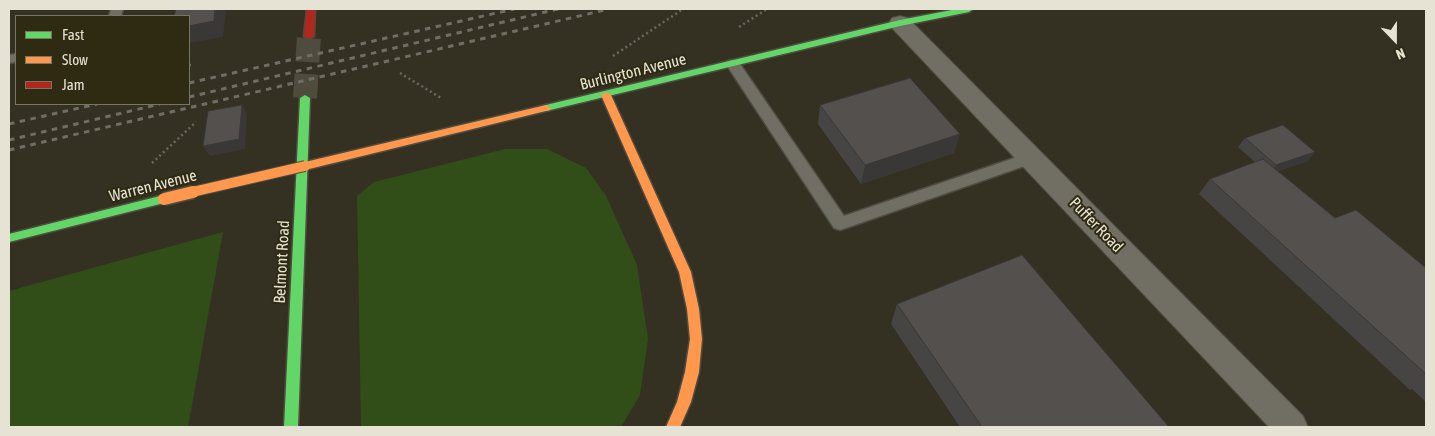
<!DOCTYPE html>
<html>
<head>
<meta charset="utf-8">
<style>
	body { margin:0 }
	#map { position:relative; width:1435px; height:436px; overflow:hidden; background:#343123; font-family:"Asap Condensed",sans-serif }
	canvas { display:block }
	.frame { position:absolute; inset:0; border:10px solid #e6e3d5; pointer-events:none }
	.legend { position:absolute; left:15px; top:15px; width:175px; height:90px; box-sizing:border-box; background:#2f2b13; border:1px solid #787561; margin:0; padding:6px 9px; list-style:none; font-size:15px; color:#e6e3d5 }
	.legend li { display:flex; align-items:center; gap:10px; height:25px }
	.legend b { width:25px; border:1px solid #787561 }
	.north { position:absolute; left:1370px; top:15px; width:50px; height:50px; -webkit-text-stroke:4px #2f2b13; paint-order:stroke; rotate:158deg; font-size:14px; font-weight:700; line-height:20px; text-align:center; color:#e6e3d5 }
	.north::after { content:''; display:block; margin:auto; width:18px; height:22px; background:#e6e3d5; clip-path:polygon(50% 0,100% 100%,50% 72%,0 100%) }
</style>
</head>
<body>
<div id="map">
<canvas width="1435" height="436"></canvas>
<div class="frame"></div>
<ul class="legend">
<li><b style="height:6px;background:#63d668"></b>Fast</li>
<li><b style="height:6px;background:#ff974d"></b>Slow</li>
<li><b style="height:6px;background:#b3261e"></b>Jam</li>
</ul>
<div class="north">N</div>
</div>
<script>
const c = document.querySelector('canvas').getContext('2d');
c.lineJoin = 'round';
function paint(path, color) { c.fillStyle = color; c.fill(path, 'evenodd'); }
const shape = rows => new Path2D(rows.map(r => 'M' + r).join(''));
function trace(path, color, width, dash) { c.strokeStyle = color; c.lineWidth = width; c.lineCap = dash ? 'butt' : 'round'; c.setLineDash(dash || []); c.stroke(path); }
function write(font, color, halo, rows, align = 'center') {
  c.font = font + ' "Asap Condensed",sans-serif'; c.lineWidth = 4; c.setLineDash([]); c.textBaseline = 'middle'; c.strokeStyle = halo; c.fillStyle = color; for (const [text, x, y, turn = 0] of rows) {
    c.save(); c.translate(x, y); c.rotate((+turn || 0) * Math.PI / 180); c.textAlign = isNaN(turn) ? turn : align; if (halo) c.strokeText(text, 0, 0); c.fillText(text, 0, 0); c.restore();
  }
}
paint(shape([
	[505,149,547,149,586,168,606,196,637,265,648,339,640,395,621,427,361,427,357,196,374,182],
	[223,232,188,427,9,427,9,291]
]), '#314e18');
trace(shape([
	[305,98,309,36]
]), '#4f4c3e', 24, [24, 12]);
const lane = shape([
	[111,9,123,9,121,16,109,16,111,9],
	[16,54,16,62,9,63,9,55,16,54],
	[733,60,738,61,844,216,1026,154,1031,153,1036,154,1039,158,1036,162,846,228,840,230,834,228,726,64,728,61,733,60]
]);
const street = shape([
	[900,16,908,18,1303,416,1308,427,1269,427,892,28,889,23,892,18,900,16]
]);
const fast = shape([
	[957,9,973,9,969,12,900,26,546,111,541,108,546,105,900,20,957,9],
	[305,95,310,98,298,427,284,427,300,98,305,95],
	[164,195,170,199,168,202,9,242,9,234,164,195]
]);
const slow = shape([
	[606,92,611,95,691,272,699,309,702,339,699,372,691,402,680,427,666,427,677,402,685,372,690,339,687,309,679,272,601,95,606,92],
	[546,105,551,108,550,110,305,170,300,166,305,162,546,105]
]);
const jam = shape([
	[307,9,315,9,314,36,309,39,304,36,307,9]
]);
trace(lane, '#4f4c41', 3);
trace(street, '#4f4c41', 2);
trace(fast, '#4f4c41', 3);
trace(slow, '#4f4c41', 3);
trace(jam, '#4f4c41', 3);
trace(shape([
	[739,27,767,9],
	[613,56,683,9],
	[189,65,194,65],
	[400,73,441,98],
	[152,163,196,122]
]), '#6a675e', 2.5, [2, 3]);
paint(lane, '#716f64');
paint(street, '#716f64');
paint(fast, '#63d668');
paint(slow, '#ff974d');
paint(jam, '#b3261e');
trace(shape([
	[189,83,514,9],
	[189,97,558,9],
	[9,124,97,104],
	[9,140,160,104],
	[9,150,609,9]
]), '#706e64', 3, [5.5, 5.5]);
const slowBridgeFar1 = shape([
	[188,193,305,166]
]);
const slowBridge = shape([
	[164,199,193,192]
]);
trace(slowBridgeFar1, '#4f4c41', 12, []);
trace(slowBridge, '#4f4c41', 15, []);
trace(slowBridgeFar1, '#ff974d', 10);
trace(slowBridge, '#ff974d', 12);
paint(shape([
	[820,105,954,153,861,184,818,124],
	[1245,138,1308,161,1278,171,1335,218,1426,268,1426,402,1412,389,1410,390,1199,194,1210,179,1255,162,1238,147],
	[897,304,1169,427,960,427,891,324]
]), '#474543');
paint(shape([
	[215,9,226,9,223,37,189,43,189,26],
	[242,105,247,114,245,149,210,156,203,146],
	[960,134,954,153,861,184,865,165],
	[1315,152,1308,161,1269,174,1276,165]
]), '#3a3837');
const building = shape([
	[176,9,215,9,214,21,189,26,189,16,174,16,176,9],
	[910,78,960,134,865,165,820,105,910,78],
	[242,105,239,139,203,146,208,111,242,105],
	[1283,125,1315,152,1276,165,1245,138,1283,125],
	[1263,159,1335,218,1356,210,1426,268,1426,374,1210,179,1263,159],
	[1022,255,1169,427,982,427,897,304,1022,255]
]);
paint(building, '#53504e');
trace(building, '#3a3837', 1);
write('16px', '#e6e3d5', '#2f2b13', [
	["Burlington Avenue",633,72,-14],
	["Warren Avenue",153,186,-14],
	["Puffer Road",1096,225,46],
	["Belmont Road",282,262,-87]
]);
</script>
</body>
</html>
